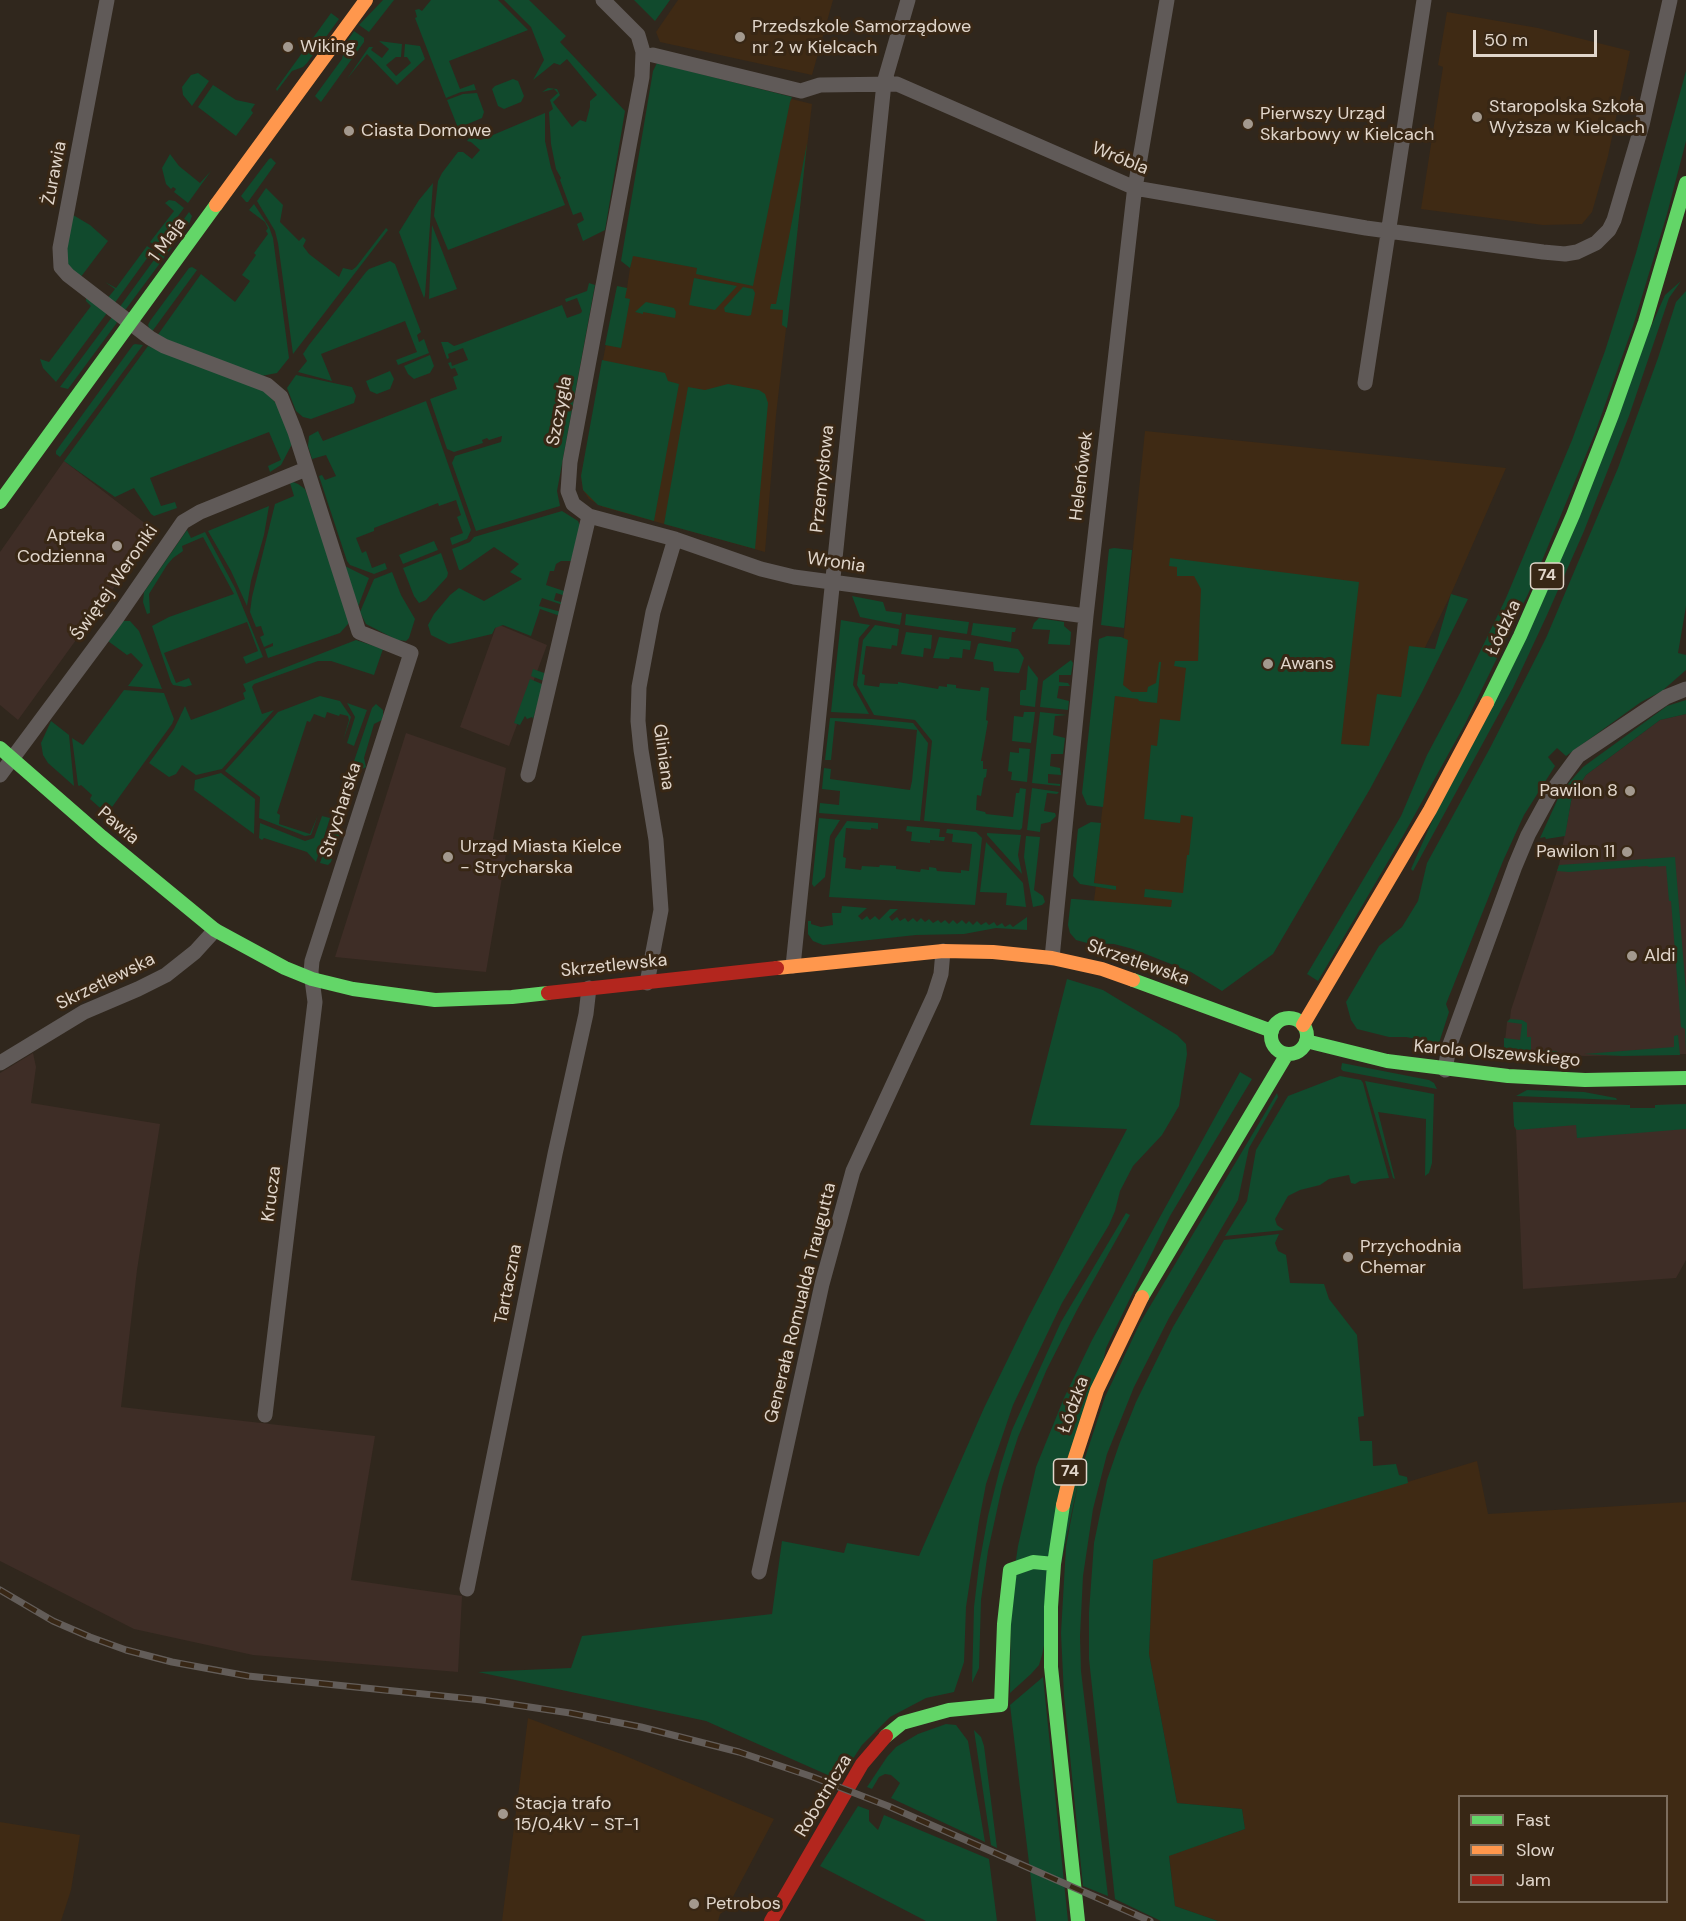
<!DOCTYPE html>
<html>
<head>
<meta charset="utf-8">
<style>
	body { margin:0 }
	#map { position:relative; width:1686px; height:1921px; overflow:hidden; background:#30271d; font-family:"DM Sans",sans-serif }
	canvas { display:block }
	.legend { position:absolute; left:1458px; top:1795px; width:210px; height:108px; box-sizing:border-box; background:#382715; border:2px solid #7c6d5e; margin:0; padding:8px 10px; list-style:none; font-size:18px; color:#e1d6cb }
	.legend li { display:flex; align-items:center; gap:12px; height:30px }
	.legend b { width:30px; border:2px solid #7c6d5e }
	.scale { position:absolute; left:1473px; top:30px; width:124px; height:27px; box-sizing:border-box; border:3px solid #e1d6cb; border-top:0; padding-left:8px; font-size:18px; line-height:21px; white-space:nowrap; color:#e1d6cb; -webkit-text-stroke:4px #382715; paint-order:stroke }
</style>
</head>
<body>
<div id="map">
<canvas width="1686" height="1921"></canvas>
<ul class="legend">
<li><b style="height:8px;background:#63d668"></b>Fast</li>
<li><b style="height:8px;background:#ff974d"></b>Slow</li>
<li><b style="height:8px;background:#b3261e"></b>Jam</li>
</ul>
<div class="scale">50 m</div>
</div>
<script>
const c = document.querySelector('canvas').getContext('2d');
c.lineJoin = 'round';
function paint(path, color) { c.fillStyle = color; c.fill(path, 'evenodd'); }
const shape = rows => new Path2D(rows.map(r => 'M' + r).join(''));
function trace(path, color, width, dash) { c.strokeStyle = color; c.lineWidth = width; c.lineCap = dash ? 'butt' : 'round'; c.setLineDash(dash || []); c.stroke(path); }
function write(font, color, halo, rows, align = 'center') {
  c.font = font + ' "DM Sans",sans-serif'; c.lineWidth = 6; c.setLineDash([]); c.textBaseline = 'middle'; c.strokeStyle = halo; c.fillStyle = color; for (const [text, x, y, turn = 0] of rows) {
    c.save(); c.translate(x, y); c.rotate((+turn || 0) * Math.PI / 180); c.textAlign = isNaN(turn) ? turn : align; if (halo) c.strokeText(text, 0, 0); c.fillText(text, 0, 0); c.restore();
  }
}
paint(shape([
	[64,461,155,531,18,720,0,705,0,552],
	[497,624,547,645,509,746,460,727],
	[1686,714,1686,1054,1585,1056,1504,1051,1507,1022,1510,1019,1511,1010,1559,865,1572,796,1586,775,1660,720],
	[406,733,506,768,493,839,508,842,486,972,335,957],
	[33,1053,36,1067,31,1103,160,1124,137,1270,121,1407,375,1436,351,1580,462,1596,458,1672,253,1655,134,1629,0,1561,0,1073],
	[1513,1102,1630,1105,1630,1108,1655,1108,1655,1105,1686,1104,1686,1260,1676,1278,1523,1289,1516,1130,1514,1126]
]), '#3e2d26');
paint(shape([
	[678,0,833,0,812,75,660,42,656,32],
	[1447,12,1538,28,1630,51,1608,156,1592,212,1582,224,1543,225,1421,209,1443,67,1438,65],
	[660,67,812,104,776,415,765,552,603,507,589,499,583,490,581,476,617,286,627,288,630,268],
	[1145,431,1506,468,1451,594,1328,847,1227,938,1090,934,1096,884,1094,883,1115,696,1117,696,1125,626],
	[1477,1461,1488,1514,1686,1502,1686,1921,1218,1921,1175,1906,1169,1855,1245,1829,1242,1809,1177,1803,1149,1654,1153,1559],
	[1460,1796,1666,1796,1666,1902,1460,1902],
	[528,1718,621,1754,774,1819,726,1910,720,1914,718,1921,502,1921],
	[0,1822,80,1835,71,1890,61,1921,0,1921]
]), '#3f2a14');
paint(shape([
	[383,0,394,0,369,32,359,25],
	[431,0,498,0,528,30,449,61,460,89,474,84,476,90,461,92,446,98,415,18,417,17,415,10,419,9,422,11],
	[504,0,529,0,566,36,560,42,625,111,605,230,583,241,577,224,584,220,581,212,573,215,560,180,561,178,556,169,551,144,549,112,553,109,550,100,558,93,554,89,542,92,548,88,557,89,560,95,553,102,572,127,580,120,586,122,590,107,590,101,597,95,567,59,560,65,554,63,533,80,544,60,531,27],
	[634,0,670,0,655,21],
	[331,13,339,19,307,63,303,67,292,71,277,91,276,89],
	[354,31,364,38,364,42,321,102,315,96,342,59,346,43],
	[379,41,402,44,401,57,396,57,386,65,396,76,411,63,407,57,404,57,405,44,420,46,425,59,397,85,367,54,347,79,369,47,373,47,371,50,382,58,389,49],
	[657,63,792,97,790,102,753,286,696,274,697,268,633,256,630,268,621,261,653,71],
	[1686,71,1686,141,1667,214,1633,326,1595,433,1529,592,1465,724,1403,836,1318,981,1307,974,1401,816,1427,755,1460,693,1506,598,1572,440,1605,351,1636,253],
	[198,73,209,81,192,106,183,95,182,87,191,75],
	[513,79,518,81,524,96,521,102,504,109,498,106,492,89,495,86],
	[213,85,236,100,255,104,251,110,253,113,236,136,198,107],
	[477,93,484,112,482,118,458,128,447,100,463,94],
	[545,113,545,141,551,168,565,205,448,250,434,216,438,181,442,173,458,152,463,152,472,159,480,150,471,142,467,141,470,137,481,140],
	[807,143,787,328,782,325,783,310,770,309,771,304,776,304],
	[170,154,179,166,200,183,211,171,188,203,174,192,176,189,173,187,171,189,166,184,162,168],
	[271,158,276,163,248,202,246,202,241,196,269,159],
	[433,183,425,295,424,298,399,232,419,200],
	[266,188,283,205,280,222,299,241,303,237,306,240,303,246,309,254,339,277,343,268,352,270,356,267,386,228,388,230,293,354,278,243,275,231,257,201],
	[169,200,175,201,184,208,156,246,150,242,174,211,165,203],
	[254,204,269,227,273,238,289,358,277,373,261,376,157,336,201,274,235,302,250,281,242,275,256,255,254,253,268,234,266,231,268,228,265,222,249,210],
	[189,212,192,216,189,224,126,309,123,311,119,308],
	[73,215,90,225,108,241,80,278,64,262],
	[432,225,457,289,429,299],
	[147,246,153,250,114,304,107,299,115,289,105,282,116,288],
	[390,261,395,264,421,332,417,335,419,342,424,339,429,353,398,365,396,360,417,352,405,321,321,354,332,381,298,372,307,361,303,354,309,345,366,272,369,269],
	[192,267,197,270,151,333,148,325,150,321,189,268],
	[694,278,737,286,715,310,689,305],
	[1681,281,1669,298,1629,416,1584,531,1547,615,1513,688,1413,871,1411,869,1418,853,1665,295],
	[589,283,595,285,557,491,560,506,476,531,452,463,455,456,501,442,502,436,489,440,487,438,482,440,483,443,454,452,447,449,430,399,457,389,453,377,458,375,455,368,451,369,448,363,451,362,452,366,468,360,463,348,448,354,449,358,447,359,441,342,448,342,454,346,460,344,562,305,567,318,581,313,582,311,577,298,566,302,565,299,587,291],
	[617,286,627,288,625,298,630,299,621,348,605,345],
	[743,287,753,289,755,293,751,315,748,316,725,312,724,308],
	[1686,291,1686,606,1678,653,1686,655,1686,670,1662,691,1641,702,1566,756,1557,748,1548,757,1555,766,1524,815,1503,861,1446,1004,1449,1012,1439,1043,1406,1037,1389,1037,1357,1029,1351,1020,1346,1002,1379,946,1402,927,1418,901,1427,863,1490,748,1546,638,1618,468,1658,358,1676,302],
	[86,297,107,313,56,382,43,368,40,359,49,362,91,306,86,301],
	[646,302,674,308,676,312,675,318,643,312,643,314,635,312],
	[112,317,117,322,116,324,68,389,60,387],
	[135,344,143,345,60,457,56,454,56,451,133,345],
	[148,346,246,382,264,391,277,404,292,444,281,465,270,472,268,466,281,460,269,432,150,478,161,506,175,502,177,508,154,516,151,514,134,488,115,497,64,461],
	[430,355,434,366,430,373,414,379,408,374,404,366],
	[602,360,665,373,668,381,679,384,654,521,598,505,583,490,581,476],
	[390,371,394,379,390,389,377,394,370,391,366,381],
	[296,375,352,387,356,396,354,403,311,419,303,417,296,411,287,388],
	[728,384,759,390,765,394,768,403,755,549,664,524,688,387,705,390],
	[426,401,471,530,467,539,452,545,450,538,463,533,457,517,461,515,456,500,439,506,438,503,374,528,374,531,356,538,362,553,366,551,372,568,385,563,387,569,374,574,350,565,347,561,319,476,322,475,325,480,336,476,326,455,312,459,308,446,309,436,318,431,323,441],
	[293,482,298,484,305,489,321,531,348,619,348,624,340,633,268,658,265,649,273,646,273,643,264,647,260,637,264,635,261,626,256,627,250,612,252,597,275,504,294,496,290,483],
	[269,506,264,535,251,581,247,606,231,571,208,531],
	[562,511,578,521,580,526,571,561,561,561,556,564,554,571,550,571,546,585,564,591,566,596,556,593,554,600,564,603,563,605,542,598,539,606,561,612,560,616,540,609,531,636,503,625,495,628,492,634,454,643,449,644,431,635,428,625,434,614,450,595,459,588,484,601,522,579,510,572,519,564,494,547,461,570,459,570,452,549,470,542,474,537],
	[187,530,191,538,205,532,235,588,263,657,246,664,243,657,258,651,247,622,164,653,176,683,189,678,192,685,185,687,173,685,171,682,152,626,169,617,234,594,203,537,182,546,183,551,173,558,167,565,149,594,150,613,147,614,143,602,144,592],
	[434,541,438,550,403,564,399,555],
	[1114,548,1132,550,1124,628,1101,625,1109,549],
	[441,553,448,573,447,577,426,600,419,603,414,596,403,568],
	[1170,558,1359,582,1341,744,1369,746,1377,694,1401,697,1409,646,1435,649,1451,594,1468,599,1422,692,1370,789,1273,954,1222,991,1191,972,1133,949,1114,944,1087,943,1076,940,1070,933,1068,925,1071,899,1074,899,1171,907,1172,900,1144,897,1145,889,1183,893,1187,855,1189,855,1193,817,1181,815,1180,823,1144,819,1151,745,1157,746,1160,719,1180,721,1186,668,1174,666,1175,661,1198,661,1201,589,1194,576,1177,576,1177,567,1169,566],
	[345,566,369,578,358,607],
	[392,572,401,595,415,619,409,638,406,641,397,640,366,624,360,612,374,579],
	[852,596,883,602,886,611,902,613,900,625,860,617],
	[906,614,969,622,967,634,905,625],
	[1039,618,1064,622,1064,626,1071,632,1070,645,1048,644,1050,630,1032,629,1034,623],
	[841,620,870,625,859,638,853,685,869,714,831,712],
	[123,621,130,621,139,631,162,689,128,686,143,665,131,653,127,655,108,641],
	[973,623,1016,628,1015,632,1012,632,1011,642,971,635],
	[875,625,899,629,897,646,892,645,891,649,866,646,862,674,865,675,864,685,879,687,880,683,898,684,898,682,938,689,939,686,947,687,947,684,956,685,956,688,980,691,981,687,989,688,986,720,988,721,981,761,983,761,983,769,987,769,986,777,984,778,981,796,977,795,976,810,985,812,986,814,1013,817,1016,793,1019,793,1020,788,1026,789,1022,828,1020,830,924,821,932,741,915,720,874,715,857,685,863,640],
	[906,632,932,635,931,649,924,648,923,657,901,654],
	[1107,636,1121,637,1128,640,1123,685,1132,692,1147,692,1148,687,1156,683,1159,662,1161,662,1157,703,1139,701,1138,699,1115,696,1103,807,1087,805,1082,793,1099,639],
	[939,637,971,641,970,650,963,649,962,658,950,657,949,659,933,658],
	[356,640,383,649,374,675,331,661,318,661,254,684,252,687,262,714,274,710,222,769,196,775,182,765,176,774,169,777,149,763,174,729,185,706,191,720,218,710,245,699,243,693,246,691,243,684],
	[980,643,1018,649,1024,658,1019,673,994,671,993,662,974,659,978,644],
	[1071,660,1073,663,1071,675,1059,675,1059,682,1068,683,1070,686,1059,686,1057,698,1069,701,1068,710,1040,707,1043,681],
	[1028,665,1038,678,1035,707,1020,705,1020,692,1021,690,1026,690],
	[533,669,547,674,533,719,532,717,527,719,525,716,520,725,514,723,530,679,542,684,544,681,531,676],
	[124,690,164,693,174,719,172,724,107,814,90,799,92,795,81,785,79,786,78,785,72,738,83,745],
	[320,696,340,701,351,717,343,741,349,720,348,716,340,714,339,716,327,712,325,718,314,714,310,722,307,721,277,813,280,815,279,824,310,834,318,815,311,835,305,836,259,818,260,797,225,771,278,712],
	[1686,700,1686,714,1660,720,1586,775,1572,796,1565,836,1546,839,1545,837,1540,838,1561,792,1583,767,1667,706],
	[347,703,367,710,354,746,347,743,355,717],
	[376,704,383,710,383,716,382,720,374,724,364,758,366,767,360,770,352,767,372,708],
	[1024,712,1035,712,1031,743,1012,741,1014,716,1023,717],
	[1040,712,1067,715,1055,716,1053,735,1065,738,1063,754,1051,754,1050,766,1060,768,1061,775,1048,774,1048,783,1060,784,1060,786,1032,783],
	[830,718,872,719,913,723,928,743,920,821,819,813,820,803,839,805,840,791,822,789,824,768,831,769,830,779,910,790,912,781,917,730,835,721,831,760,825,760],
	[51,721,69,735,74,786,48,763,43,755,41,743],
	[1019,748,1030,749,1027,782,1011,780,1012,772,1008,771,1010,752,1019,753],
	[221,773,255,799,254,834,194,790,195,780],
	[1032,788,1059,792,1057,794,1047,793,1044,811,1055,813,1056,816,1050,822,1041,824,1040,832,1027,830],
	[322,816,330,818,316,862,307,852,264,838,262,840,259,838,260,823,305,841,314,838],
	[819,818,840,820,830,836,825,877,814,887,812,884],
	[847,821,878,823,878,829,871,828,871,830,846,828,843,857,846,858,845,868,861,870,862,866,879,867,880,865,896,866,896,869,920,872,921,869,929,870,929,867,936,868,937,871,961,873,961,870,969,871,972,844,952,842,953,834,946,833,947,829,976,832,982,838,975,905,829,897,835,839],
	[1091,822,1101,823,1094,883,1116,886,1116,890,1080,884,1073,876,1078,829],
	[333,824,339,826,341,829,331,862,328,865,320,863],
	[907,826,940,829,939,837,945,837,944,841,930,840,930,843,911,841,912,832,906,831],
	[987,833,1021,835,1018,855,1022,874,987,835],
	[1026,836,1040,837,1034,890,1043,896,1045,902,1042,905,1033,907,1024,857],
	[986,842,1023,883,1026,907,1006,905,1007,893,980,892],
	[1675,857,1686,992,1686,1052,1685,1029,1681,1027,1671,901,1669,901,1666,866,1649,867,1647,866,1569,872,1557,871,1559,865],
	[842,906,867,908,858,916,862,920,867,916,870,920,875,916,879,920,890,909,898,909,889,917,892,921,897,917,900,921,905,918,908,922,913,918,917,922,921,918,925,922,929,919,933,923,938,920,941,923,945,920,949,924,953,920,957,924,962,920,966,924,969,921,973,925,977,921,981,925,986,922,989,925,994,922,997,926,1002,923,1005,927,1010,924,1013,927,1027,917,1027,930,996,928,964,934,916,935,823,945,813,941,808,934,808,921,811,921,811,924,821,927,833,925,832,913,841,913],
	[1067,979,1103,990,1177,1035,1186,1044,1187,1054,1179,1106,1162,1135,1133,1166,1120,1191,1115,1211,1109,1225,1062,1303,1013,1405,986,1484,979,1521,966,1607,964,1662,954,1692,926,1698,890,1717,862,1745,839,1780,706,1721,478,1672,571,1668,582,1636,772,1614,782,1541,844,1553,847,1543,919,1556,984,1408,1028,1318,1127,1129,1030,1125],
	[1510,1019,1522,1020,1527,1023,1527,1037,1531,1037,1531,1050,1557,1051,1557,1055,1504,1051,1504,1038,1520,1040,1522,1024,1507,1022],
	[1678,1035,1680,1055,1622,1056,1584,1054,1674,1047,1674,1036],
	[1342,1063,1429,1080,1434,1083,1437,1089,1343,1071,1341,1069],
	[1240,1072,1252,1079,1170,1216,1106,1348,1042,1655,1039,1665,1031,1674,1010,1693,1011,1593,1018,1546,1036,1467,1064,1398,1092,1340],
	[1340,1076,1361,1080,1363,1083,1389,1178,1360,1181,1355,1184,1351,1183,1349,1175,1329,1179,1320,1185,1300,1190,1288,1196,1275,1219,1277,1225,1284,1230,1225,1236,1247,1201,1256,1150,1288,1096],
	[1365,1081,1434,1094,1432,1163,1429,1173,1425,1176,1426,1119,1378,1112,1395,1179,1393,1178],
	[1527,1090,1584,1092,1616,1098,1617,1100,1516,1096],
	[1277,1093,1278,1097,1249,1148,1238,1200,1169,1318,1134,1387,1107,1454,1093,1509,1083,1576,1080,1636,1081,1671,1108,1896,1083,1886,1064,1696,1061,1633,1066,1546,1080,1473,1105,1397,1140,1323],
	[1513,1102,1630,1105,1630,1108,1655,1108,1655,1105,1686,1104,1686,1129,1577,1138,1576,1125,1517,1130,1514,1126],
	[1126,1213,1130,1215,1077,1310,1047,1369,1018,1437,1002,1487,988,1551,981,1600,979,1668,972,1683,974,1607,979,1565,988,1516,1001,1464,1012,1430,1061,1322],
	[1279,1234,1275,1243,1278,1251,1286,1255,1290,1283,1324,1284,1329,1299,1357,1335,1364,1416,1358,1417,1360,1441,1372,1441,1373,1466,1396,1464,1399,1475,1407,1477,1408,1483,1153,1560,1149,1654,1177,1803,1242,1809,1245,1829,1169,1856,1175,1906,1218,1921,1161,1921,1115,1899,1089,1659,1089,1612,1094,1543,1107,1480,1120,1442,1136,1402,1173,1327,1224,1240],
	[1043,1677,1068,1921,1036,1921,1010,1705],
	[946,1724,956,1725,968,1741,985,1842,891,1798,900,1783,891,1775,885,1774,879,1777,872,1789,867,1787,887,1757,896,1747,918,1734],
	[974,1730,981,1737,984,1746,997,1848,991,1845],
	[858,1806,869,1810,869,1821,878,1830,884,1815,989,1859,997,1921,926,1921,820,1866]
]), '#114a2d');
trace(shape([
	[107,0,60,248,61,267,68,275,150,338,164,346,267,385,281,397,295,432,359,632,411,653,312,961,311,972,315,1002,265,1415],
	[603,0,638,35,643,52,642,77,570,462,568,491,573,504,589,516,675,539,761,569,794,577,1086,616],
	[653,55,801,91,820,85,897,84,1135,188,1366,228,1543,252,1565,254,1577,252,1596,243,1609,230,1614,220,1642,125,1670,0],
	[1365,383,1424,0],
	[0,775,116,619,183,522,200,512,306,469],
	[528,775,589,516],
	[1052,958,1086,616,1134,194,1167,0],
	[793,966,884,83,908,0],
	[647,983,661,910,656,840,641,750,638,721,639,687,653,612,675,539],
	[0,1063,84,1012,138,989,166,975,195,952,215,930],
	[1445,1070,1449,1047,1515,866,1528,835,1552,791,1578,756,1666,697,1686,689],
	[759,1572,822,1284,853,1171,934,996,941,974,943,951],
	[467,1589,555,1154,586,1014,589,988]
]), '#605a58', 15);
trace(shape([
	[0,502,216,205],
	[1487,703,1520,636,1573,515,1612,415,1645,322,1686,183],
	[0,748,102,837,215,930,285,968,312,979,353,989,435,1000,512,997,548,993],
	[1133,980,1272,1031],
	'1271 1036a18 18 0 1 1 36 0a18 18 0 1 1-36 0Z',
	[1306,1041,1387,1061,1508,1076,1585,1080,1686,1078],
	[1142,1297,1287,1054],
	[1063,1505,1054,1564,1051,1607,1051,1667,1078,1921],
	[886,1736,902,1723,949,1710,1001,1705,1004,1624,1010,1570,1033,1562,1054,1564]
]), '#63d668', 14);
trace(shape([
	[216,205,366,0],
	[777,968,943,951,993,952,1052,958,1102,969,1133,980],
	[1303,1025,1430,810,1487,703],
	[1063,1505,1072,1467,1097,1390,1142,1297]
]), '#ff974d', 14);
trace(shape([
	[548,993,777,968],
	[771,1921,862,1764,886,1736]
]), '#b3261e', 14);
const rail = shape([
	[0,1590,53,1621,90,1637,126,1650,172,1662,248,1676,482,1700,570,1713,641,1727,739,1752,813,1777,888,1806,1150,1921]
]);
trace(rail, '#635d59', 7);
trace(rail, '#382715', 4.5, [14]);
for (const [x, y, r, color] of [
	[740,37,6,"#a3998e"],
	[288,47,6,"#a3998e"],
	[1477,117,6,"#a3998e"],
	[1248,124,6,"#a3998e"],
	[349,131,6,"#a3998e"],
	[117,546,6,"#a3998e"],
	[1268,664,6,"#a3998e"],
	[1630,791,6,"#a3998e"],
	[1627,852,6,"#a3998e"],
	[448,857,6,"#a3998e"],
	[1632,956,6,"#a3998e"],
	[1348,1257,6,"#a3998e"],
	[503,1814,6,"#a3998e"],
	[694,1904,6,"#a3998e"]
]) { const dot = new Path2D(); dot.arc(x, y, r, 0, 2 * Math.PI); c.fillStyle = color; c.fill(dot); trace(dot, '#382715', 2); }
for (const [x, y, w] of [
	[1547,576,33],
	[1070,1472,33]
]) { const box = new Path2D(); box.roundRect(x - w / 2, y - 13, w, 26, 4.5); c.fillStyle = '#382715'; c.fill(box); trace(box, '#e1d6cb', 1.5); }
write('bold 16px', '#e1d6cb', null, [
	["74",1547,576],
	["74",1070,1472]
]);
write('18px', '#e1d6cb', '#382715', [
	["Przedszkole Samorządowe",752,27],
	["nr 2 w Kielcach",752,48],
	["Wiking",300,47],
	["Staropolska Szkoła",1489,107],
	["Wyższa w Kielcach",1489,128],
	["Pierwszy Urząd",1260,114],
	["Skarbowy w Kielcach",1260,135],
	["Ciasta Domowe",361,131],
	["Apteka",105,536,"right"],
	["Codzienna",105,557,"right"],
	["Awans",1280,664],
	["Pawilon 8",1618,791,"right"],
	["Urząd Miasta Kielce",460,847],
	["- Strycharska",460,868],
	["Pawilon 11",1615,852,"right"],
	["Aldi",1644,956],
	["Przychodnia",1360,1247],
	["Chemar",1360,1268],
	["Stacja trafo",515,1804],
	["15/0,4kV - ST-1",515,1825],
	["Petrobos",706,1904]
], 'left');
write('18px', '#e1d6cb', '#382715', [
	["Wróbla",1120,159,22],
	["Żurawia",55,173,-79],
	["1 Maja",168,240,-54],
	["Szczygla",560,411,-79],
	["Helenówek",1082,476,-83],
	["Przemysłowa",823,479,-84],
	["Wronia",836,563,8],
	["Świętej Weroniki",115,583,-55],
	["Łódzka",1504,628,-65],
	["Gliniana",663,757,82],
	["Strycharska",341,810,-72],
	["Pawia",118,826,40],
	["Skrzetlewska",1138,963,19],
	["Skrzetlewska",614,966,-6],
	["Skrzetlewska",106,982,-26],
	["Karola Olszewskiego",1497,1054,5],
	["Krucza",272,1194,-83],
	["Tartaczna",509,1284,-79],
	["Generała Romualda Traugutta",801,1303,-76],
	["Łódzka",1074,1405,-70],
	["Robotnicza",824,1796,-59]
]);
</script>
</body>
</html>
